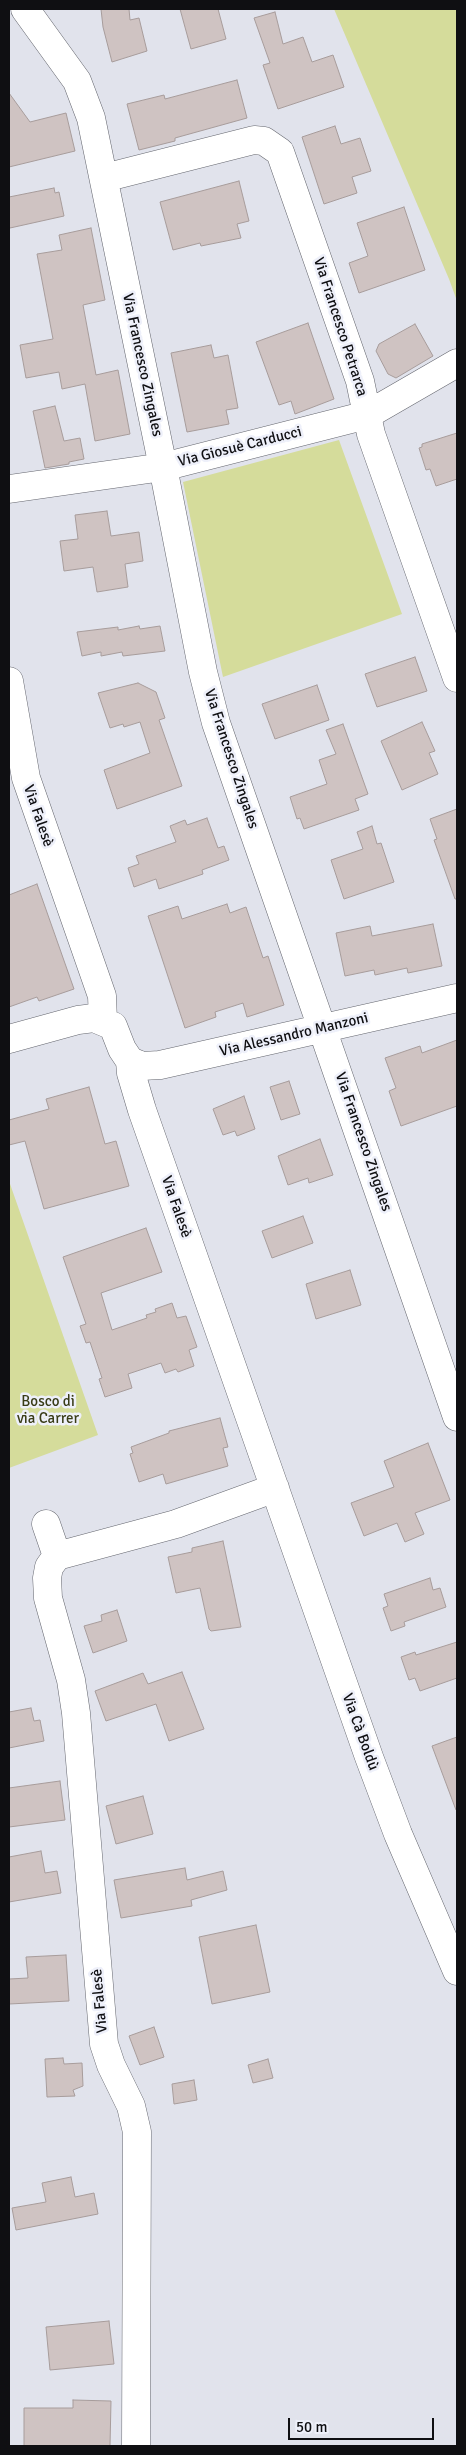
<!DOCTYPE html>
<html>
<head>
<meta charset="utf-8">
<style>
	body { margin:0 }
	#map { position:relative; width:466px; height:2455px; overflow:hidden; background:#e1e3ec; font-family:Signika,sans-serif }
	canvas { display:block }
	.frame { position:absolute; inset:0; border:10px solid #0f0f12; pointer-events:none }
	.scale { position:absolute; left:288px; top:2418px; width:146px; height:22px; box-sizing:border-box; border:2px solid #0f0f12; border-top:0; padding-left:6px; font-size:15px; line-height:18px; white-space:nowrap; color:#0f0f12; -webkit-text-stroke:4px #eef0fa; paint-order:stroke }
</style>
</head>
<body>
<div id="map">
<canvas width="466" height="2455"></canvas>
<div class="frame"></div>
<div class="scale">50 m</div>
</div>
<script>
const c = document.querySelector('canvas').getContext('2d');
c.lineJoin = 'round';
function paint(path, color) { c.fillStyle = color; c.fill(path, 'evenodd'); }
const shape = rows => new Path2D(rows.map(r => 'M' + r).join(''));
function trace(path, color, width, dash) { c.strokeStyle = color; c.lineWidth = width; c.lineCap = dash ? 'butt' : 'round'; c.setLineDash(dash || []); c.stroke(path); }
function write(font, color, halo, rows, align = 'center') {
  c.font = font + ' Signika,sans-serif'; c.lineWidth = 5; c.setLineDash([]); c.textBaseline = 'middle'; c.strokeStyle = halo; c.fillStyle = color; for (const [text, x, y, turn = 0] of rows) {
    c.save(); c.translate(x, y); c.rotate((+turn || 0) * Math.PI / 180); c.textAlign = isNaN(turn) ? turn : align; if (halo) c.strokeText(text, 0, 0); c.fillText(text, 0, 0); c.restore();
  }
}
paint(shape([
	[334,9,457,9,457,301,449,279],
	[339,440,402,614,223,677,183,482],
	[9,1181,98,1435,9,1468]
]), '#d5dc9b');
const building = shape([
	[101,9,129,9,130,20,139,18,147,51,112,62,103,27,101,9],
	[180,9,218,9,226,39,191,49,180,9],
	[275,12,283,44,303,37,312,62,333,55,344,87,278,109,263,65,270,63,254,18,275,12],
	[237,80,247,118,175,138,175,141,139,150,127,104,164,95,165,99,237,80],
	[9,93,30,122,66,113,75,151,9,167,9,93],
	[335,126,341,144,360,138,371,171,352,177,357,193,324,204,302,137,335,126],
	[239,181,249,221,237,224,241,238,201,246,200,243,173,250,160,202,239,181],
	[54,188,55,193,59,192,64,216,10,228,9,226,9,197,54,188],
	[404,207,425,270,359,293,349,263,368,256,357,223,404,207],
	[91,228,105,300,83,305,96,375,118,370,130,434,95,441,85,384,62,389,59,372,26,378,20,345,53,339,37,254,62,250,59,235,91,228],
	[308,323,334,399,295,414,291,401,279,405,256,342,308,323],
	[415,324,433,356,396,378,388,374,376,351,379,344,415,324],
	[211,345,214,358,228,355,238,408,226,410,229,424,187,432,171,353,211,345],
	[55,406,64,441,80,438,84,459,69,462,69,464,45,468,33,411,55,406],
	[457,433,457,479,436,486,430,469,426,470,419,448,422,447,422,444,457,433],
	[107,511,111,536,139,532,143,561,125,564,128,587,97,592,93,567,64,571,60,541,78,539,75,515,107,511],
	[139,626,140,629,160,626,165,651,123,656,122,652,101,656,101,652,82,656,77,632,118,627,118,630,139,626],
	[415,657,427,691,377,707,365,674,415,657],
	[138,683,156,692,165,718,159,720,182,786,117,809,104,770,150,753,140,722,124,727,123,724,110,728,98,693,138,683],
	[317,685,329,720,275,739,262,704,317,685],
	[422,722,435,751,429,753,438,774,402,790,381,741,422,722],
	[343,724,368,794,355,799,359,810,304,829,300,818,297,819,290,797,327,784,319,760,336,754,326,730,343,724],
	[457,809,457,899,455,899,434,840,437,839,430,819,457,809],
	[207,818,218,848,224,846,229,860,202,870,203,874,159,889,156,879,134,887,128,868,139,864,136,856,176,842,170,826,185,820,187,825,207,818],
	[372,826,377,844,381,843,394,882,344,899,331,860,363,849,357,832,372,826],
	[37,884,74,989,39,1001,37,997,9,1007,9,895,37,884],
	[227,904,230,913,246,907,263,958,268,956,284,1005,247,1017,243,1003,215,1012,216,1017,185,1028,148,916,178,906,182,919,227,904],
	[433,924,442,966,408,973,407,968,375,975,374,970,345,976,336,933,370,926,372,936,433,924],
	[457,1040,457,1106,401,1126,389,1091,396,1088,385,1058,420,1046,422,1053,457,1040],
	[289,1081,300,1114,281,1120,270,1087,289,1081],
	[89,1087,105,1144,116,1141,129,1186,44,1209,25,1141,9,1145,9,1120,49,1109,46,1099,89,1087],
	[244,1096,255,1129,237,1136,235,1131,223,1135,213,1109,244,1096],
	[320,1139,333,1175,309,1183,308,1178,288,1185,278,1156,320,1139],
	[303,1216,313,1243,272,1258,262,1231,303,1216],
	[146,1228,162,1272,101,1293,112,1330,147,1318,146,1315,156,1312,155,1309,172,1303,177,1318,186,1316,197,1347,189,1350,194,1366,178,1372,176,1369,165,1373,161,1363,128,1374,132,1388,105,1397,99,1379,102,1378,90,1342,86,1343,80,1326,86,1324,63,1257,146,1228],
	[350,1270,361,1305,316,1319,306,1284,350,1270],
	[220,1418,228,1447,223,1448,228,1466,166,1484,163,1474,139,1482,130,1454,133,1453,131,1447,169,1433,169,1431,220,1418],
	[428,1443,450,1500,415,1513,424,1534,405,1542,397,1523,364,1536,351,1503,394,1487,384,1461,428,1443],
	[223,1541,241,1627,211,1631,209,1629,200,1588,176,1593,168,1557,192,1552,192,1548,223,1541],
	[430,1578,433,1590,440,1588,446,1607,404,1622,405,1626,391,1631,383,1608,388,1606,384,1594,430,1578],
	[117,1610,127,1641,93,1653,84,1626,102,1621,101,1615,117,1610],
	[457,1642,457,1678,420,1691,415,1678,409,1680,401,1657,415,1652,416,1655,457,1642],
	[182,1672,204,1729,169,1741,156,1704,106,1721,95,1691,143,1673,148,1684,182,1672],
	[31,1708,34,1721,40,1720,44,1741,9,1748,9,1712,31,1708],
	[457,1737,457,1810,456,1810,432,1746,457,1737],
	[60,1781,65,1820,9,1827,9,1788,60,1781],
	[143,1796,153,1834,116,1844,106,1806,143,1796],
	[41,1851,45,1873,57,1871,61,1893,9,1902,9,1857,41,1851],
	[185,1868,187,1880,223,1871,227,1890,191,1900,192,1906,121,1918,114,1880,185,1868],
	[256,1925,270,1992,212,2004,199,1937,256,1925],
	[66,1955,69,2001,9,2004,9,1979,28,1978,26,1957,66,1955],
	[154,2027,164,2057,140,2065,129,2036,154,2027],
	[63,2058,64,2064,82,2063,83,2086,73,2090,75,2096,47,2097,45,2059,63,2058],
	[268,2059,273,2078,253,2083,248,2065,268,2059],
	[194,2080,197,2100,174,2104,172,2084,194,2080],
	[71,2177,75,2197,94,2193,98,2214,16,2230,12,2208,46,2202,42,2183,71,2177],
	[109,2321,114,2364,50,2370,46,2327,109,2321],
	[73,2400,111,2401,110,2446,24,2446,24,2408,73,2408,73,2400]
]);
paint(building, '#cfc3c2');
trace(building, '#a79c9b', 1);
const minor = shape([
	[25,9,77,81,91,118,163,467,203,672,216,723,457,1417],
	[104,178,254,140,264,141,280,152,360,381,371,434,457,678],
	[9,489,163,467,367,415,457,363],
	[9,681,26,778,102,996,103,1021],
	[9,1039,78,1020,94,1018,113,1026,122,1049,130,1061,131,1073,142,1110,369,1757,398,1834,457,1971],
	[130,1061,142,1066,160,1065,457,998],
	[46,1524,57,1556],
	[136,2446,137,2132,131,2106,111,2065,104,2044,76,1713,71,1680,48,1598,47,1578,49,1567,57,1556,176,1524,275,1488]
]);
trace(minor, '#65676f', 29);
trace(minor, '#fff', 28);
write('15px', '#0f0f12', '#eef0fa', [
	["Via Francesco Petrarca",340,327,72],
	["Via Francesco Zingales",142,365,78],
	["Via Giosuè Carducci",240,447,-14],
	["Via Francesco Zingales",231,759,72],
	["Via Falesè",38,816,71],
	["Via Alessandro Manzoni",294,1035,-13],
	["Via Francesco Zingales",363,1142,71],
	["Via Falesè",176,1207,71],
	["Via Cà Boldù",360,1732,70],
	["Via Falesè",100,2001,-95]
]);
write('15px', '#393c17', '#eef0fa', [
	["Bosco di",48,1402],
	["via Carrer",48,1419]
]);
</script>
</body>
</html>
